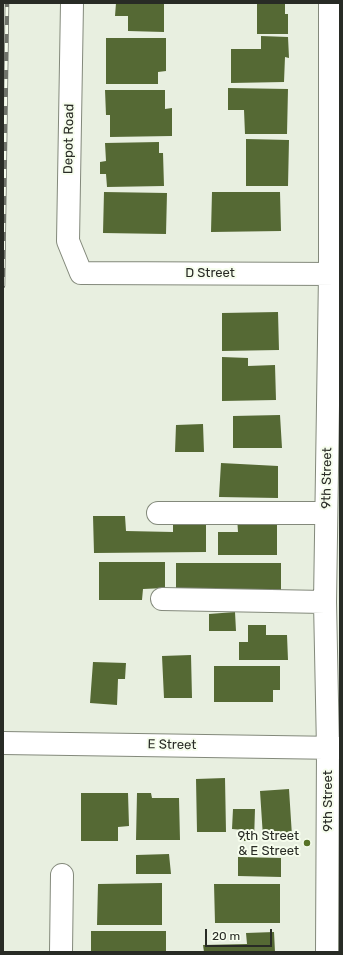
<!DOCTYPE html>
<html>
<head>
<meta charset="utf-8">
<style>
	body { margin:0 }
	#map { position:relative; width:343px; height:955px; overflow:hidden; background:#e8efe0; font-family:Rubik,sans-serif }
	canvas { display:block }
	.frame { position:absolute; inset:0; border:4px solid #282b25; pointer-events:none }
	.scale { position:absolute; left:205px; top:929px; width:67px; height:18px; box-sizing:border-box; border:2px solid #282b25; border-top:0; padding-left:5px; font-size:12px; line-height:14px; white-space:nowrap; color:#282b25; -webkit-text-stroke:3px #f6fded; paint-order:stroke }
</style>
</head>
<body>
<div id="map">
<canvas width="343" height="955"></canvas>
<div class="frame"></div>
<div class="scale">20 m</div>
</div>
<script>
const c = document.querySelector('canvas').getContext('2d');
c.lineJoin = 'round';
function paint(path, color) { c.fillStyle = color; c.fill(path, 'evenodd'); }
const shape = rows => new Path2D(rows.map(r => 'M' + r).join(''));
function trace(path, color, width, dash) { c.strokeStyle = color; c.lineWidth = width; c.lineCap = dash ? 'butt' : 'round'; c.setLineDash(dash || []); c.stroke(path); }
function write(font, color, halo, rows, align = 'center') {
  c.font = font + ' Rubik,sans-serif'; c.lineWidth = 4; c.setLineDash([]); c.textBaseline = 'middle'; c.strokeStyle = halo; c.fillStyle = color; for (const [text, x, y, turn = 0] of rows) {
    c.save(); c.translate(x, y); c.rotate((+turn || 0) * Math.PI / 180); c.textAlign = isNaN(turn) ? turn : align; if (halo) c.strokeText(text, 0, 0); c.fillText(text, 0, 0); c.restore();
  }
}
paint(shape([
	[116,3,164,3,164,32,128,31,128,16,115,16],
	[257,3,285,3,285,14,288,14,288,34,257,34],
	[261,36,288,37,289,58,285,57,284,82,231,83,231,49,261,49],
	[106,38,166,38,166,71,158,72,158,84,106,84],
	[228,88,288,89,287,134,245,134,244,110,228,110],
	[105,90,165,90,165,109,172,108,172,136,110,137,110,115,106,115],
	[246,139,289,140,288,186,246,186],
	[159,142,159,153,163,153,164,186,107,187,106,174,100,174,100,162,106,161,105,143],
	[104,192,167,193,166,234,103,233],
	[212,192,280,192,281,231,211,232],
	[278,312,279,350,222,351,222,313],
	[222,357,248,358,248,366,275,365,276,400,222,401],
	[280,415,282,448,233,448,233,416],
	[203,424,204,452,175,452,176,425],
	[221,463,278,466,278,498,219,497],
	[173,515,206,516,206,552,94,553,93,516,125,516,126,531,173,532],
	[237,517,277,518,277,555,218,555,218,532,238,532],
	[99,562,165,562,165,588,143,589,142,600,99,600],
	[176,563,281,563,281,590,176,590],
	[235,612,236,631,209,631,209,614],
	[248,625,266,625,266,635,287,635,288,660,239,660,239,642,248,642],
	[191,655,192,698,164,698,162,656],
	[93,662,126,663,125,679,118,679,117,705,90,703],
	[214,666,280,666,280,690,273,690,273,702,214,702],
	[225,778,226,832,197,832,196,779],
	[289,789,292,836,263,837,260,791],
	[81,793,128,793,129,826,118,827,118,841,81,841],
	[137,793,151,793,152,798,179,798,180,840,136,840],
	[233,809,255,809,254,841,244,841,244,830,232,829],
	[169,854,171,874,136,874,136,855],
	[238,857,281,858,281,877,238,876],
	[162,883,162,925,97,925,98,884],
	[214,884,280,884,280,923,215,923],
	[91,931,166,931,166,952,91,952],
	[274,932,275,952,204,952,203,945,247,944,246,933]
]), '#556934');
const minor = shape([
	[72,3,68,241,81,273,340,274],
	[158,513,326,513],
	[162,599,325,602],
	[3,743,340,748],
	[61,952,62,875],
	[327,952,328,749,325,602,330,274,330,3]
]);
trace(minor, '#83897b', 24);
trace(minor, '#fff', 22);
const rail = shape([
	[3,286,7,3]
]);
trace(rail, '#6f736a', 4.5);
trace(rail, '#f6fded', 3, [9]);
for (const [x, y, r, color] of [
	[307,843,4,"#577226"]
]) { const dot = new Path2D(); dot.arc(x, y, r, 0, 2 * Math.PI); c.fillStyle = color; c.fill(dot); trace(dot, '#f6fded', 1.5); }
write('13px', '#282b25', '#f6fded', [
	["Depot Road",69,139,-89],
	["D Street",210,273],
	["9th Street",327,478,-89],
	["E Street",172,745,1],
	["9th Street",328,801,-90]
]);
write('13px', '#282b25', '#f6fded', [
	["9th Street",299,836],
	["& E Street",299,851]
], 'right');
</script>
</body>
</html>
